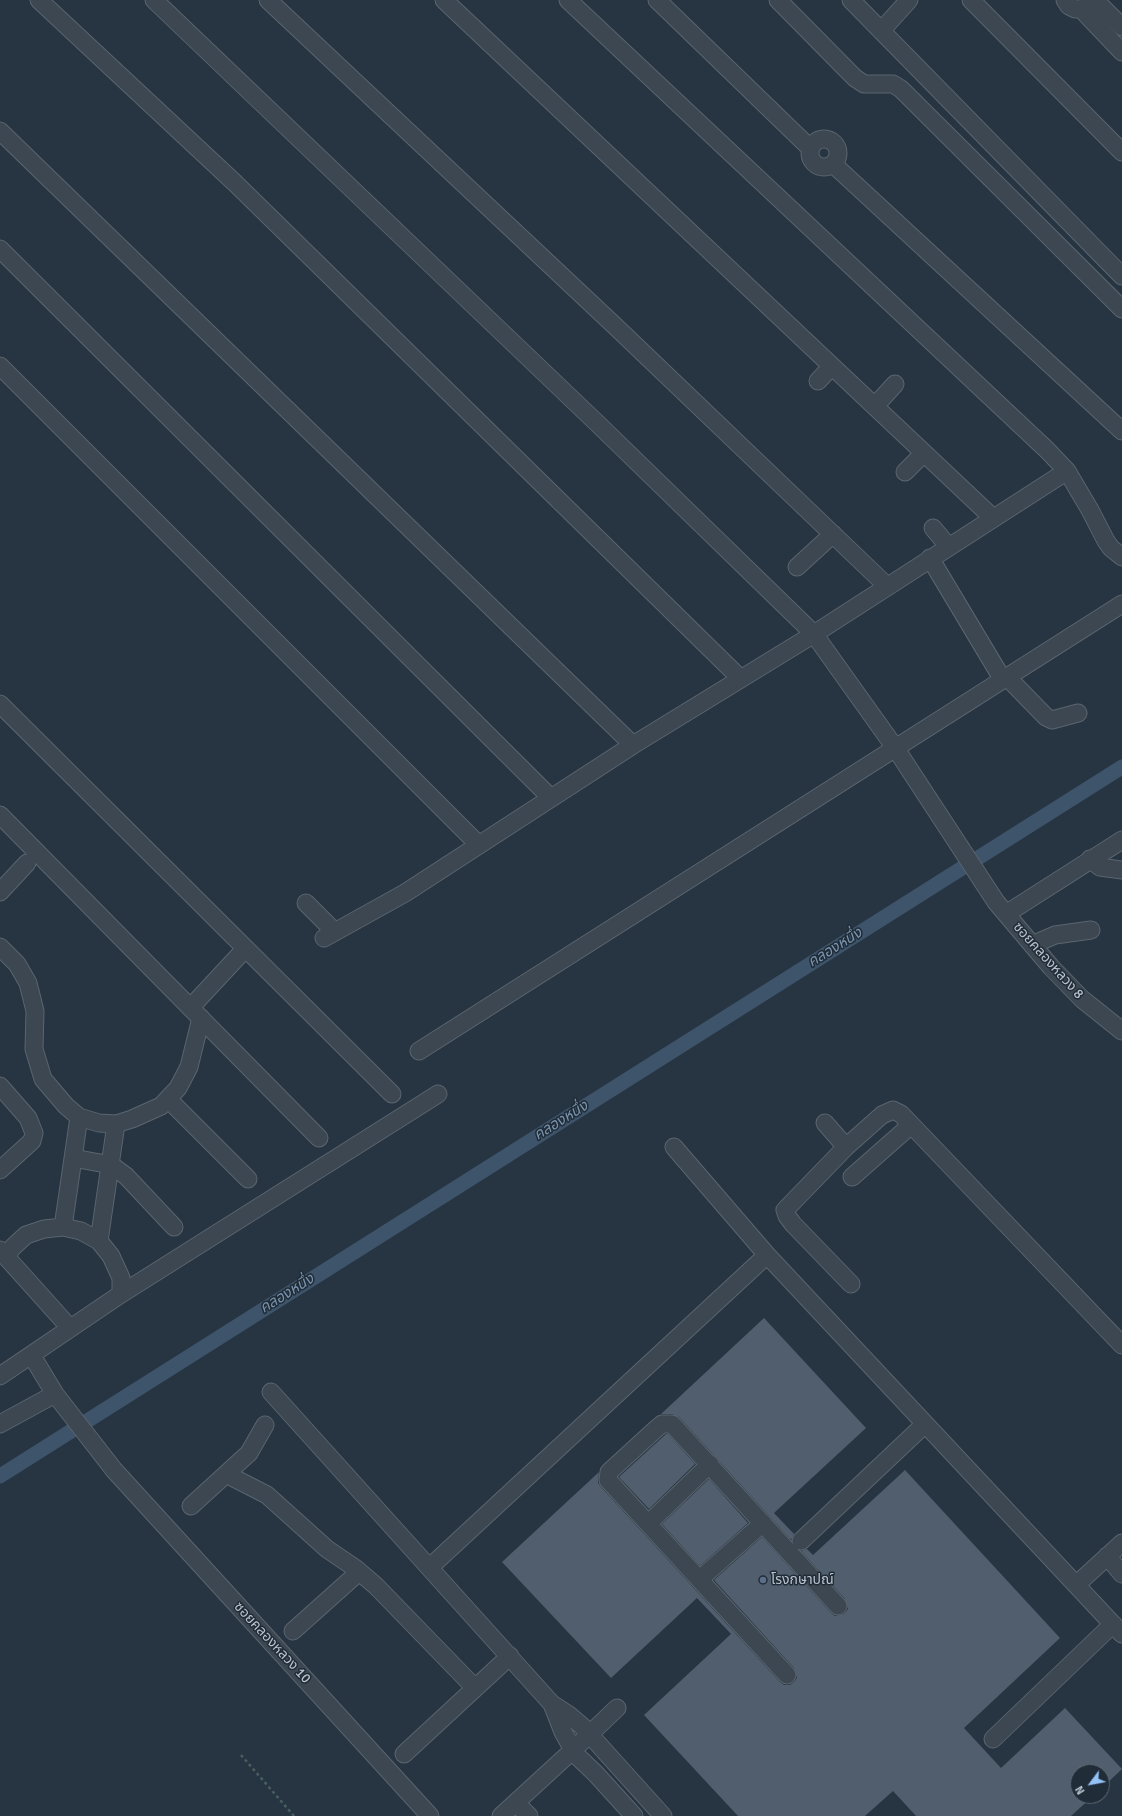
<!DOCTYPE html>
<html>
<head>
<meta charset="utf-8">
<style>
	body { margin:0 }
	#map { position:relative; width:1122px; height:1816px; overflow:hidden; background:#273542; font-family:Signika,sans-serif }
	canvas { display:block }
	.north { position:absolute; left:1070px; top:1764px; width:40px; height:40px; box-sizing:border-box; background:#202c37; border:1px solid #5d6873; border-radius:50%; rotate:238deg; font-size:11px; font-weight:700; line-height:16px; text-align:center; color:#b9c2cc }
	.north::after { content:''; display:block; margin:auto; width:14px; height:18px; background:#94c1f6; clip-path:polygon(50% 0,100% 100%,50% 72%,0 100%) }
</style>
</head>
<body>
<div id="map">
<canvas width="1122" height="1816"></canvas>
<div class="north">N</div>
</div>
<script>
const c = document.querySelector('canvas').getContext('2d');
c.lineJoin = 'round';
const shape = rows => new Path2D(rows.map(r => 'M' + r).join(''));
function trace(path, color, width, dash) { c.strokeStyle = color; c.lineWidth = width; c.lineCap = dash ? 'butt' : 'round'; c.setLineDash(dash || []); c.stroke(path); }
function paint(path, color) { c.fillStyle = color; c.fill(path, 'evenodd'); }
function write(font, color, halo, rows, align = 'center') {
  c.font = font + ' Signika,"Noto Sans Thai",sans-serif'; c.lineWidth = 3; c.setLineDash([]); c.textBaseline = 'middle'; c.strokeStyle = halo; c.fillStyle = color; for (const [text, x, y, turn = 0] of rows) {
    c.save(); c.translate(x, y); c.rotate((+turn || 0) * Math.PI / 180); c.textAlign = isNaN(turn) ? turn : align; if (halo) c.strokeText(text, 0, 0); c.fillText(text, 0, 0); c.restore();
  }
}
trace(shape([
	[0,1476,1122,767]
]), '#3e546b', 15);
paint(shape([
	[764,1318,866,1428,774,1513,794,1534,791,1540,679,1417,672,1414,661,1414],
	[666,1434,668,1434,695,1464,649,1509,619,1477],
	[905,1470,1060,1638,964,1728,1001,1768,1065,1708,1122,1769,1102,1788,1102,1772,1078,1772,1078,1796,1093,1796,1071,1816,916,1816,893,1791,865,1816,738,1816,644,1715,731,1634,697,1598,611,1678,502,1562,599,1472,598,1483,601,1487,780,1682,784,1685,790,1685,794,1682,797,1678,794,1668,714,1580,762,1537,831,1613,835,1616,844,1614,848,1609,845,1599,801,1551,807,1549,813,1555],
	[709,1479,748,1523,700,1566,662,1524]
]), '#515e6d');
const minor = shape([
	[39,0,235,183,740,678],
	[154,0,599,425,814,634,896,749,996,902,1051,967,1082,999,1122,1031],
	[268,0,615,326,887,586],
	[444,0,993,518],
	[568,0,1047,450,1067,471,1090,510,1106,541,1111,548,1122,557],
	[657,0,810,148],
	[778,0,855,78,864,84,893,84,901,89,1122,309],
	[851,0,1122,276],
	[971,0,1122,152],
	[1065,0,1069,6,1075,9,1081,9,1089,4],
	[1095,0,1122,27],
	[1081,9,1122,52],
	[881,31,909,0],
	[0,131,633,745],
	'810 153a14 14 0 1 1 28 0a14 14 0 1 1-28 0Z',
	[833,164,1122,431],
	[0,249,551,798],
	[0,366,479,845],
	[818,381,832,366],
	[875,406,895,384],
	[905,472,924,453],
	[933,528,948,546],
	[930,558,1003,680],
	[797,567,833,534],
	[1007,677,1046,717,1052,720,1078,713],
	[0,704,392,1094],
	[0,815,319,1138],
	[1090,859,1100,867,1122,870],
	[0,892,27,863],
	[306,903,335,932],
	[1006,914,1122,840],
	[324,938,405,893,633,745,814,634,1067,471],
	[1032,945,1055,935,1091,930],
	[0,947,17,964,28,983,35,1011,34,1049,43,1079,66,1106,79,1117,99,1123,116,1124,132,1119,161,1106,178,1088,189,1067,201,1018],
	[191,1007,245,949],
	[419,1051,1122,604],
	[0,1086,28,1118,34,1133,32,1141,0,1170],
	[168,1099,248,1179],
	[825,1123,846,1147],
	[674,1147,767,1255,1122,1634],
	[73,1158,111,1165,126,1176,174,1227],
	[852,1177,911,1125],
	[63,1227,79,1117],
	[99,1241,116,1124],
	[0,1250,70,1328],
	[6,1256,13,1247,26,1235,44,1229,63,1227,81,1231,99,1241,111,1256,121,1278,121,1294],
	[851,1284,793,1224,787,1216,785,1210,846,1147,882,1115,893,1110,901,1114,1122,1345],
	[32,1356,55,1394,114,1470,430,1816],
	[0,1376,121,1294,438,1094],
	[271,1392,552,1704,569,1715,582,1726,663,1816],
	[0,1424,55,1394],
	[226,1474,267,1495,327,1549,355,1568,376,1586,475,1688],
	[191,1506,249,1453,265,1425],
	[649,1523,710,1464],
	[801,1541,925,1424],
	[1107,1556,1122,1574],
	[430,1567,767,1255],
	[700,1579,763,1523],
	[1076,1585,1122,1543],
	[293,1631,359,1572],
	[787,1675,608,1480,609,1472,656,1429,662,1424,672,1424,838,1606],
	[552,1704,563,1732,576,1755,595,1773,634,1816],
	[993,1739,1113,1624],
	[404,1754,510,1656],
	[516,1803,529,1816],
	[501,1816,573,1750,617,1708]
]);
trace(minor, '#5a656f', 19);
trace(shape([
	[241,1755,294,1816]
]), '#485f60', 2.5, [3, 3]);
trace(minor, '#3c4752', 17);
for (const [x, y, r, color] of [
	[763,1580,4,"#5c6f8a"]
]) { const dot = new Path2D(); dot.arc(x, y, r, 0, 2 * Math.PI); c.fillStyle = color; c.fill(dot); trace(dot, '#202c37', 1.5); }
write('14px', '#b9c2cc', '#202c37', [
	["ซอยคลองหลวง 8",1048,961,48],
	["ซอยคลองหลวง 10",272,1643,47]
]);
write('14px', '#b9c2cc', '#202c37', [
	["โรงกษาปณ์",771,1580]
], 'left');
write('italic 15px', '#7a94ae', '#202c37', [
	["คลองหนึ่ง",835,948,-32],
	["คลองหนึ่ง",561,1121,-32],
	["คลองหนึ่ง",287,1294,-32]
]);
</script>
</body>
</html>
